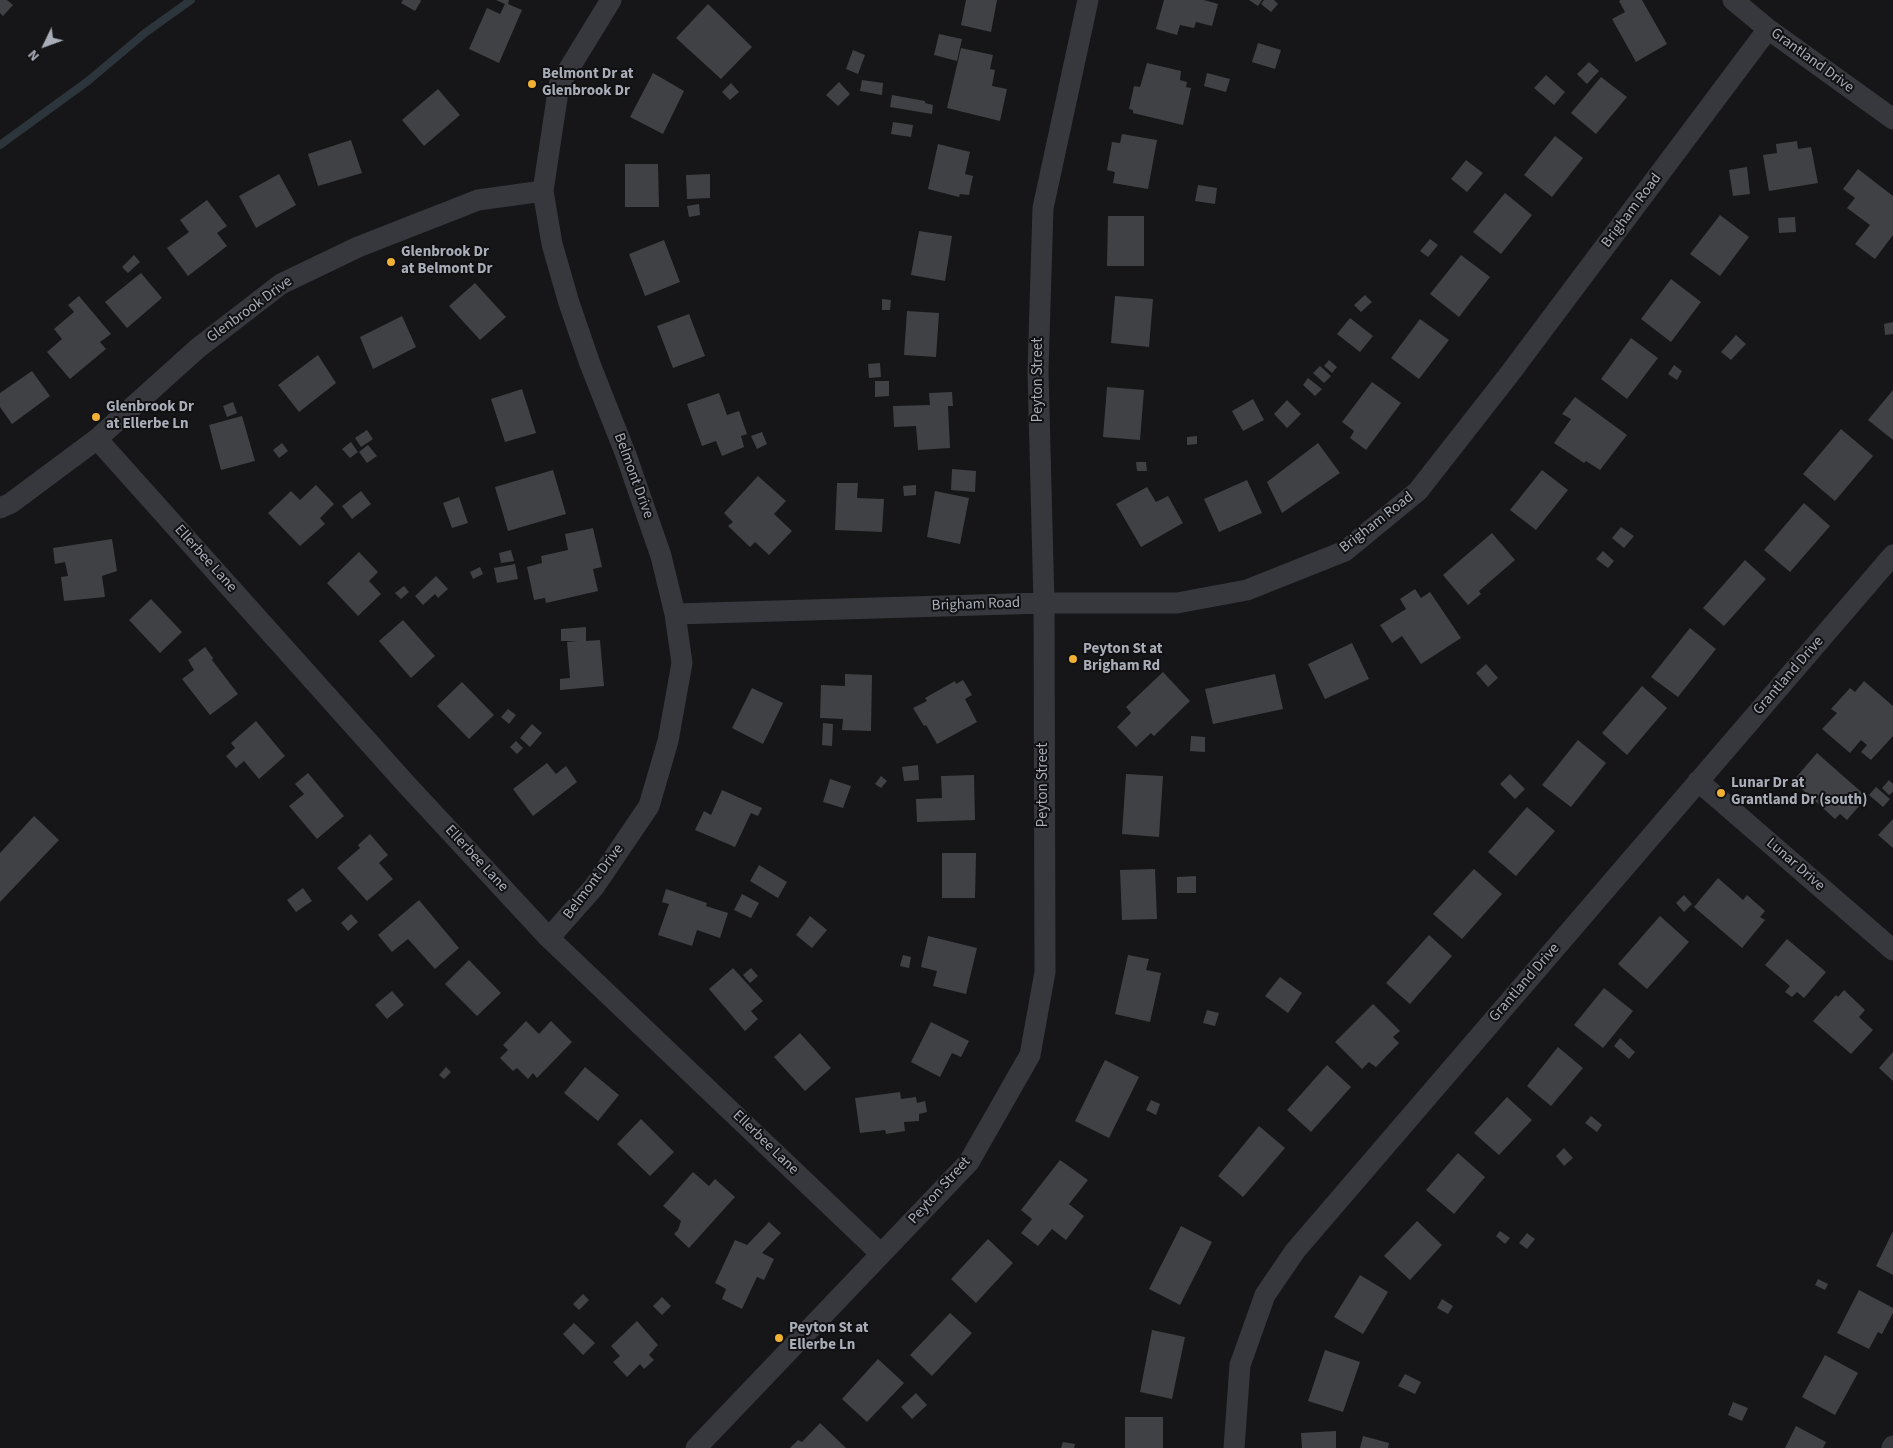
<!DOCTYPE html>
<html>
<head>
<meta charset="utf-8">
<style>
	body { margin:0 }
	#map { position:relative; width:1893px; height:1448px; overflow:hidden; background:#161618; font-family:"Source Sans 3",sans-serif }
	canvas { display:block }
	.north { position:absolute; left:20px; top:20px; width:50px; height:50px; -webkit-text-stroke:4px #111113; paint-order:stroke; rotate:228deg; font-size:14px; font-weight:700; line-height:20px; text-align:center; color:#a8adb8 }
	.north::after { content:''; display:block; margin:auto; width:18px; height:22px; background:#a8adb8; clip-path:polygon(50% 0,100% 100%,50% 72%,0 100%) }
</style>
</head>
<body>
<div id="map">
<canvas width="1893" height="1448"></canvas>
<div class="north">N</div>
</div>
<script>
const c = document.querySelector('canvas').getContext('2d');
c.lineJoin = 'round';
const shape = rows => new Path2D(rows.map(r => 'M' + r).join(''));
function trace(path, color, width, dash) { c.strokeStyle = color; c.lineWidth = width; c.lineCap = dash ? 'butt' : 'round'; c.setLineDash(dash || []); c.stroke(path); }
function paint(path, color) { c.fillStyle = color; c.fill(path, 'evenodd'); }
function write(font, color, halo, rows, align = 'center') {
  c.font = font + ' "Source Sans 3",sans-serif'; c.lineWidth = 4; c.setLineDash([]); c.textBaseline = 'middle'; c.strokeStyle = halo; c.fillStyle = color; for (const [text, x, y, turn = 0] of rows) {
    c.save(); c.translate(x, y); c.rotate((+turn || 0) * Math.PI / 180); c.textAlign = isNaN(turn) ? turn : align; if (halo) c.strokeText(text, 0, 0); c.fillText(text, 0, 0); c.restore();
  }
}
trace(shape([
	[0,145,88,81,145,33,191,0]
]), '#2c353c', 8);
paint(shape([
	[0,0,7,0,13,5,3,16,0,13],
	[403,0,420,0,421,1,415,11,401,3],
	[496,0,509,0,508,4,522,10,499,63,469,49,487,8,500,14,505,4],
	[966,0,997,0,991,32,961,25],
	[1164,0,1204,0,1218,4,1212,26,1196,22,1194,28,1180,25,1177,35,1156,29],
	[1249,0,1262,0,1258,6],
	[1264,0,1274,0,1278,4,1271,12,1261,4],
	[1621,0,1642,0,1667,44,1636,62,1612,19,1625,12,1619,1],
	[708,4,752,47,721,79,676,38],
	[939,34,962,39,957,61,934,55],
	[1258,43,1281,50,1275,69,1252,62],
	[961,48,993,55,990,69,995,70,992,86,1007,89,1000,121,947,108],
	[853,50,865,55,858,74,846,69],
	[1589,62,1599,71,1587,84,1577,74],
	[1147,63,1181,71,1180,80,1187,82,1186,87,1191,88,1183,125,1133,113,1133,110,1129,109,1134,86,1140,87],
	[653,73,684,91,663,134,630,117],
	[1207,73,1230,79,1226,92,1204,86],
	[1546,75,1565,92,1554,105,1534,88],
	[1601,77,1627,97,1596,134,1571,113],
	[862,80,883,83,882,95,860,91],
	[839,82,850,94,838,106,826,95],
	[731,83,739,92,730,100,722,92],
	[438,89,460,115,424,146,402,120],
	[892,95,925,101,925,103,933,105,932,114,890,107],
	[893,122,913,125,911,137,891,134],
	[1122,134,1157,140,1148,189,1113,183,1115,172,1107,170,1112,142,1120,143],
	[1555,136,1583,158,1552,197,1524,175],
	[351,140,362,173,318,186,308,154],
	[1797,141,1798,149,1811,147,1818,183,1769,191,1763,155,1777,153,1776,144],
	[938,144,970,152,965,174,973,176,969,195,960,194,959,197,928,189],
	[1466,160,1483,173,1467,192,1451,179],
	[625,164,658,164,659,207,625,207],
	[1747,167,1750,194,1733,196,1729,170],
	[1858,169,1893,196,1893,235,1875,259,1855,244,1870,225,1847,208,1855,198,1843,189],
	[279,174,296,205,256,228,239,196],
	[710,174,710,198,687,199,686,175],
	[1198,185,1217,188,1215,204,1195,201],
	[1505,193,1532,215,1501,254,1473,232],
	[207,200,227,226,217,233,227,246,188,276,167,248,189,232,180,220],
	[699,204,700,215,689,217,687,206],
	[1720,215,1749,237,1720,276,1690,254],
	[1108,216,1144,216,1144,266,1107,266],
	[1795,217,1796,232,1779,233,1778,218],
	[919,231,952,236,945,281,911,275],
	[1430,239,1438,245,1428,257,1420,251],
	[664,240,680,282,645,296,629,254],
	[134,255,140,262,128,273,122,267],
	[1461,255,1490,277,1459,317,1430,294],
	[141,273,162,298,127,328,105,302],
	[1671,279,1701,302,1671,342,1641,319],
	[475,283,506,317,480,340,449,306],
	[1365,295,1372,302,1361,312,1354,305],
	[79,296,111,334,100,342,106,349,70,379,47,352,62,339,54,329,74,312,68,305],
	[1115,296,1153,299,1149,347,1111,343],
	[882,299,891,300,890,310,882,310],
	[907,311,939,313,936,357,904,355],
	[689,314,705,356,673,368,657,326],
	[402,316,416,347,373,369,360,337],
	[1350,318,1373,336,1360,352,1337,334],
	[1420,319,1449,340,1419,379,1391,358],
	[1893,322,1893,334,1885,335,1884,324],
	[1736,335,1746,344,1731,360,1721,352],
	[1631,338,1658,358,1627,399,1601,379],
	[318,355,336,383,299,412,278,385],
	[1329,360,1337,367,1332,373,1324,366],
	[880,363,881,377,869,378,868,364],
	[1674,365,1682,371,1677,380,1668,374],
	[1320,366,1331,376,1324,383,1313,373],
	[32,371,50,396,12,424,0,407,0,393],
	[1308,378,1322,389,1315,396,1303,385],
	[875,381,889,381,889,396,875,397],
	[1372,382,1401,403,1366,450,1350,438,1354,431,1342,422],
	[1107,387,1144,390,1140,440,1103,437],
	[522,389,536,433,505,442,491,399],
	[1893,390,1893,440,1868,420],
	[952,392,953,406,948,406,950,448,918,450,916,426,894,427,893,406,930,405,929,393],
	[719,393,727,415,739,411,747,434,741,436,744,447,722,456,716,441,702,446,687,404],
	[1575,397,1627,435,1600,470,1586,461,1584,463,1554,443,1571,419,1562,414],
	[1253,399,1264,420,1243,431,1232,411],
	[1287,400,1301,414,1287,428,1274,414],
	[233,402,237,413,227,417,223,406],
	[242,416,255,461,221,470,209,425],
	[1841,429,1873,456,1835,501,1803,474],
	[367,430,373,439,361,447,355,438],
	[762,432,767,444,757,449,751,436],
	[1197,436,1197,444,1187,445,1187,437],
	[351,442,358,452,350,458,342,449],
	[282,443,288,451,279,458,273,450],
	[1318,443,1340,473,1282,513,1267,482],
	[368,445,377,456,367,463,359,452],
	[1136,462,1146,462,1147,471,1137,471],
	[952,469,976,471,975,492,951,490],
	[553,470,566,514,508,531,495,487],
	[1542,470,1568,490,1536,530,1510,510],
	[758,476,786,501,774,514,792,531,769,555,755,542,750,547,728,526,733,522,724,513],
	[1247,480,1262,513,1219,532,1204,499],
	[837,483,858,483,857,498,884,499,882,532,835,530],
	[316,485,334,504,320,518,325,524,300,546,268,513,291,491,300,500],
	[916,485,916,495,904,496,903,486],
	[1147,487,1156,502,1168,496,1183,523,1141,547,1116,504],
	[361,491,371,504,352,519,342,506],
	[935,491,969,498,960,544,927,537],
	[459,497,468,523,452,528,443,503],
	[1804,503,1830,526,1790,572,1764,550],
	[1621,527,1634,536,1624,548,1612,538],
	[593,528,602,567,593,569,598,591,546,603,545,598,534,600,527,567,542,563,541,556,568,550,565,534],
	[1492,533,1515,560,1479,591,1481,594,1468,605,1443,575],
	[112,539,117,571,102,576,105,597,64,601,61,577,68,576,65,562,55,564,53,548],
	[511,550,514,561,501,563,499,553],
	[1603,551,1614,561,1608,568,1596,559],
	[359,552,378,572,369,581,381,594,358,616,327,583],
	[1745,560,1766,579,1724,626,1703,608],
	[515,564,518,579,497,583,494,568],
	[480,567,483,574,473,579,470,572],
	[436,576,448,589,438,598,435,594,423,605,415,596],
	[404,586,409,592,401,599,395,593],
	[1415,589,1421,598,1430,592,1461,638,1421,664,1402,636,1392,643,1380,625,1406,609,1400,599],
	[151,599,182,632,160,653,129,620],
	[403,620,435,656,411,678,379,641],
	[586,627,586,641,600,640,604,686,560,690,560,679,570,678,567,642,578,641,561,641,561,629],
	[1690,628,1716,649,1678,697,1651,677],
	[1352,643,1369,679,1325,699,1308,664],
	[205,647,213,658,212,660,238,694,210,715,182,679,194,670,188,660],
	[1486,664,1498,678,1488,687,1476,673],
	[1163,672,1190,701,1154,736,1151,733,1136,747,1117,727,1131,713,1126,707],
	[845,674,872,675,871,731,842,730,843,719,820,718,821,685,845,686],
	[1275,674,1283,709,1213,724,1205,689],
	[963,680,972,695,965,699,977,722,937,744,926,725,924,726,913,708,927,701,925,698,955,681,956,684],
	[1864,681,1893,706,1893,736,1871,760,1861,752,1867,745,1861,740,1850,753,1822,729,1837,713,1831,709,1850,688,1855,692],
	[462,682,494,715,469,739,437,706],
	[1642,686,1667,708,1627,755,1602,733],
	[752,688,783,703,763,744,732,728],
	[508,709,516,715,509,724,501,717],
	[256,721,285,756,259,779,244,761,236,768,226,756,235,748,231,743],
	[823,723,833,724,832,746,822,745],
	[532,724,542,733,530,747,520,738],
	[1191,736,1205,737,1205,752,1190,751],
	[1578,740,1606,763,1571,807,1542,785],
	[516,741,523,748,517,754,510,747],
	[1817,753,1867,797,1847,820,1840,814,1835,819,1793,781],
	[547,763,556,774,566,766,577,782,533,816,513,789],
	[918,765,919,780,904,781,902,767],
	[308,773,344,816,317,839,289,806,304,794,295,784],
	[1126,774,1163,776,1159,837,1122,834],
	[1510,774,1525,789,1515,799,1500,784],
	[974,775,975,820,917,822,916,799,942,798,941,776],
	[881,776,887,781,881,788,875,784],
	[830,779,851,786,843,808,823,802],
	[1889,780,1893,784,1893,792,1889,795,1882,788],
	[1876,787,1890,799,1883,807,1869,795],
	[722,790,762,808,758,816,751,813,735,847,695,830,704,811,711,815],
	[1527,807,1555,831,1516,876,1488,852],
	[34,816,59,840,0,902,0,853],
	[1893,819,1893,848,1878,835],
	[370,834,388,855,379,863,393,879,367,901,337,868,360,848,358,845],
	[942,853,976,853,975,898,942,898],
	[759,865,787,882,778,898,750,881],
	[1155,869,1157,919,1122,920,1120,870],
	[1474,869,1502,894,1462,939,1433,914],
	[1196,876,1196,893,1177,893,1177,877],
	[1718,878,1743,900,1747,895,1765,911,1760,917,1765,920,1742,948,1694,907],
	[303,888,312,901,296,912,287,900],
	[666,889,707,903,706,906,728,913,720,938,697,930,692,946,658,935,669,904,662,902],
	[742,894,759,903,751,918,734,910],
	[1684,895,1692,904,1684,912,1676,903],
	[419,900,459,948,435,969,408,939,392,952,378,935],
	[351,914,358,922,348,931,341,923],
	[810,916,827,930,812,948,796,935],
	[1660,916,1689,942,1647,989,1618,964],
	[1429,935,1452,956,1410,1004,1386,983],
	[928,936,977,948,966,994,933,986,937,971,921,967],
	[1787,939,1826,972,1804,998,1797,992,1792,997,1785,992,1790,986,1765,965],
	[903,955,911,957,909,968,900,966],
	[1128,955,1149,959,1146,970,1161,973,1150,1022,1115,1014],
	[469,960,501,993,477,1016,445,984],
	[733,968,763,1001,751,1011,758,1019,745,1031,709,989],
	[751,968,758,976,750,983,743,975],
	[1280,977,1302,993,1288,1013,1265,996],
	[1604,988,1633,1011,1603,1048,1574,1025],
	[1844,990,1865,1010,1859,1017,1873,1030,1851,1054,1813,1021,1836,995,1838,997],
	[392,991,404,1005,387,1019,375,1005],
	[1373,1004,1400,1031,1393,1037,1399,1043,1376,1067,1369,1062,1362,1069,1335,1042],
	[1207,1010,1219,1013,1215,1026,1203,1023],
	[526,1021,539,1034,551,1021,572,1042,537,1078,533,1073,528,1079,517,1068,513,1071,500,1058,508,1050,503,1045],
	[931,1022,969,1041,961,1057,952,1053,940,1077,911,1062],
	[800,1033,831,1068,805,1091,774,1057],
	[1620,1038,1635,1052,1629,1059,1614,1046],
	[1558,1047,1583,1068,1551,1106,1527,1086],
	[1893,1052,1893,1081,1879,1068],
	[1105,1060,1139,1077,1109,1138,1075,1121],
	[1327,1065,1351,1087,1311,1132,1287,1110],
	[446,1067,451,1072,444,1079,439,1075],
	[585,1067,619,1095,598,1121,564,1093],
	[900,1092,901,1099,916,1097,917,1103,925,1101,927,1112,919,1114,919,1121,904,1122,905,1131,886,1134,885,1130,860,1133,855,1098],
	[1507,1097,1532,1120,1499,1155,1474,1133],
	[1151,1100,1160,1104,1156,1115,1146,1110],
	[1591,1116,1602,1125,1597,1132,1585,1123],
	[641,1119,674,1152,650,1176,617,1144],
	[1259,1126,1285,1148,1243,1197,1218,1176],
	[1564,1148,1573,1158,1564,1166,1556,1156],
	[1458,1153,1485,1177,1454,1214,1426,1190],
	[1060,1160,1088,1180,1069,1204,1084,1216,1066,1240,1052,1229,1038,1246,1021,1233,1032,1219,1021,1210],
	[693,1172,709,1186,715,1179,735,1197,689,1248,674,1234,678,1230,681,1221,663,1206],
	[1417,1221,1442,1245,1410,1280,1384,1256],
	[769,1222,781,1233,762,1253,774,1259,764,1280,757,1277,742,1309,722,1299,726,1289,715,1283,735,1240,747,1245],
	[1181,1226,1212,1242,1180,1305,1149,1289],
	[1500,1231,1510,1238,1505,1244,1496,1236],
	[1893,1231,1893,1275,1876,1266],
	[1527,1233,1535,1239,1527,1249,1519,1243],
	[988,1239,1013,1263,976,1303,951,1279],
	[1360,1275,1388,1292,1363,1334,1334,1317],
	[1818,1279,1828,1284,1825,1290,1815,1285],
	[1859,1290,1893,1308,1893,1313,1882,1334,1878,1332,1869,1349,1837,1333],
	[583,1294,589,1300,579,1310,573,1304],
	[662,1297,671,1306,662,1315,653,1306],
	[1442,1299,1453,1306,1448,1314,1437,1308],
	[950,1313,972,1333,932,1376,910,1355],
	[637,1321,658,1345,649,1355,654,1360,644,1369,640,1364,627,1377,613,1362,620,1356,611,1346],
	[574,1323,595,1343,583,1355,563,1334],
	[1152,1330,1185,1337,1172,1399,1140,1392],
	[1325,1350,1360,1362,1343,1412,1308,1401],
	[1825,1355,1858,1373,1835,1415,1802,1397],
	[878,1359,904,1383,867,1422,842,1399],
	[1405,1374,1421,1382,1415,1394,1398,1386],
	[916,1393,927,1405,912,1419,901,1407],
	[1733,1402,1748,1408,1742,1421,1728,1415],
	[1125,1417,1163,1417,1163,1448,1125,1448],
	[820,1423,846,1448,790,1448,798,1440,802,1442],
	[1796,1426,1826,1442,1823,1448,1785,1448],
	[1336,1431,1336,1448,1302,1448,1301,1433],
	[1363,1436,1389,1443,1388,1448,1360,1448],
	[1063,1442,1075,1444,1074,1448,1061,1448]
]), '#404145');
trace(shape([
	[1733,0,1768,29,1893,119],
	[97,439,406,784,549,938,881,1254],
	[0,508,11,503,97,439,198,348,281,284,358,247,478,200,543,191],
	[675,614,1044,603,1177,603,1247,590,1345,551,1418,491,1508,376,1768,29],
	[1698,781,1893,950],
	[549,938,594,887,649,806,668,741,682,663,675,614,661,556,626,455,590,364,569,303,552,244,543,191,559,85,611,0],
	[696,1448,969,1162,1030,1055,1045,972,1044,603,1038,371,1043,208,1088,0],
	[1234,1448,1240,1365,1265,1295,1295,1251,1893,555],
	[1892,1448,1893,1446]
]), '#37383d', 21);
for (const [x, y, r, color] of [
	[532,84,5,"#f2b134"],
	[391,262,5,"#f2b134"],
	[96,417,5,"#f2b134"],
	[1073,659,5,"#f2b134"],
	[1721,793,5,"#f2b134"],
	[779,1338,5,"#f2b134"]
]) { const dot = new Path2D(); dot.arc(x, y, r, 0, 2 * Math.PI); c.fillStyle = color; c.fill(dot); trace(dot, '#111113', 2); }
write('15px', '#a8adb8', '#111113', [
	["Grantland Drive",1812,61,36],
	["Brigham Road",1632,211,-53],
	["Glenbrook Drive",250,310,-36],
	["Peyton Street",1039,380,-90],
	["Belmont Drive",633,476,70],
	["Brigham Road",1377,523,-38],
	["Ellerbee Lane",205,559,48],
	["Brigham Road",976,605,-2],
	["Grantland Drive",1789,676,-49],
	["Peyton Street",1044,785,-90],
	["Ellerbee Lane",476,859,47],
	["Lunar Drive",1795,865,41],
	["Belmont Drive",594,882,-53],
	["Grantland Drive",1525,983,-49],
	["Ellerbee Lane",765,1143,44],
	["Peyton Street",940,1191,-48]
]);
write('bold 15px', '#a8adb8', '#111113', [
	["Belmont Dr at",542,75],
	["Glenbrook Dr",542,92],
	["Glenbrook Dr",401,253],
	["at Belmont Dr",401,270],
	["Glenbrook Dr",106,408],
	["at Ellerbe Ln",106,425],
	["Peyton St at",1083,650],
	["Brigham Rd",1083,667],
	["Lunar Dr at",1731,784],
	["Grantland Dr (south)",1731,801],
	["Peyton St at",789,1329],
	["Ellerbe Ln",789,1346]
], 'left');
</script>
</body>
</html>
